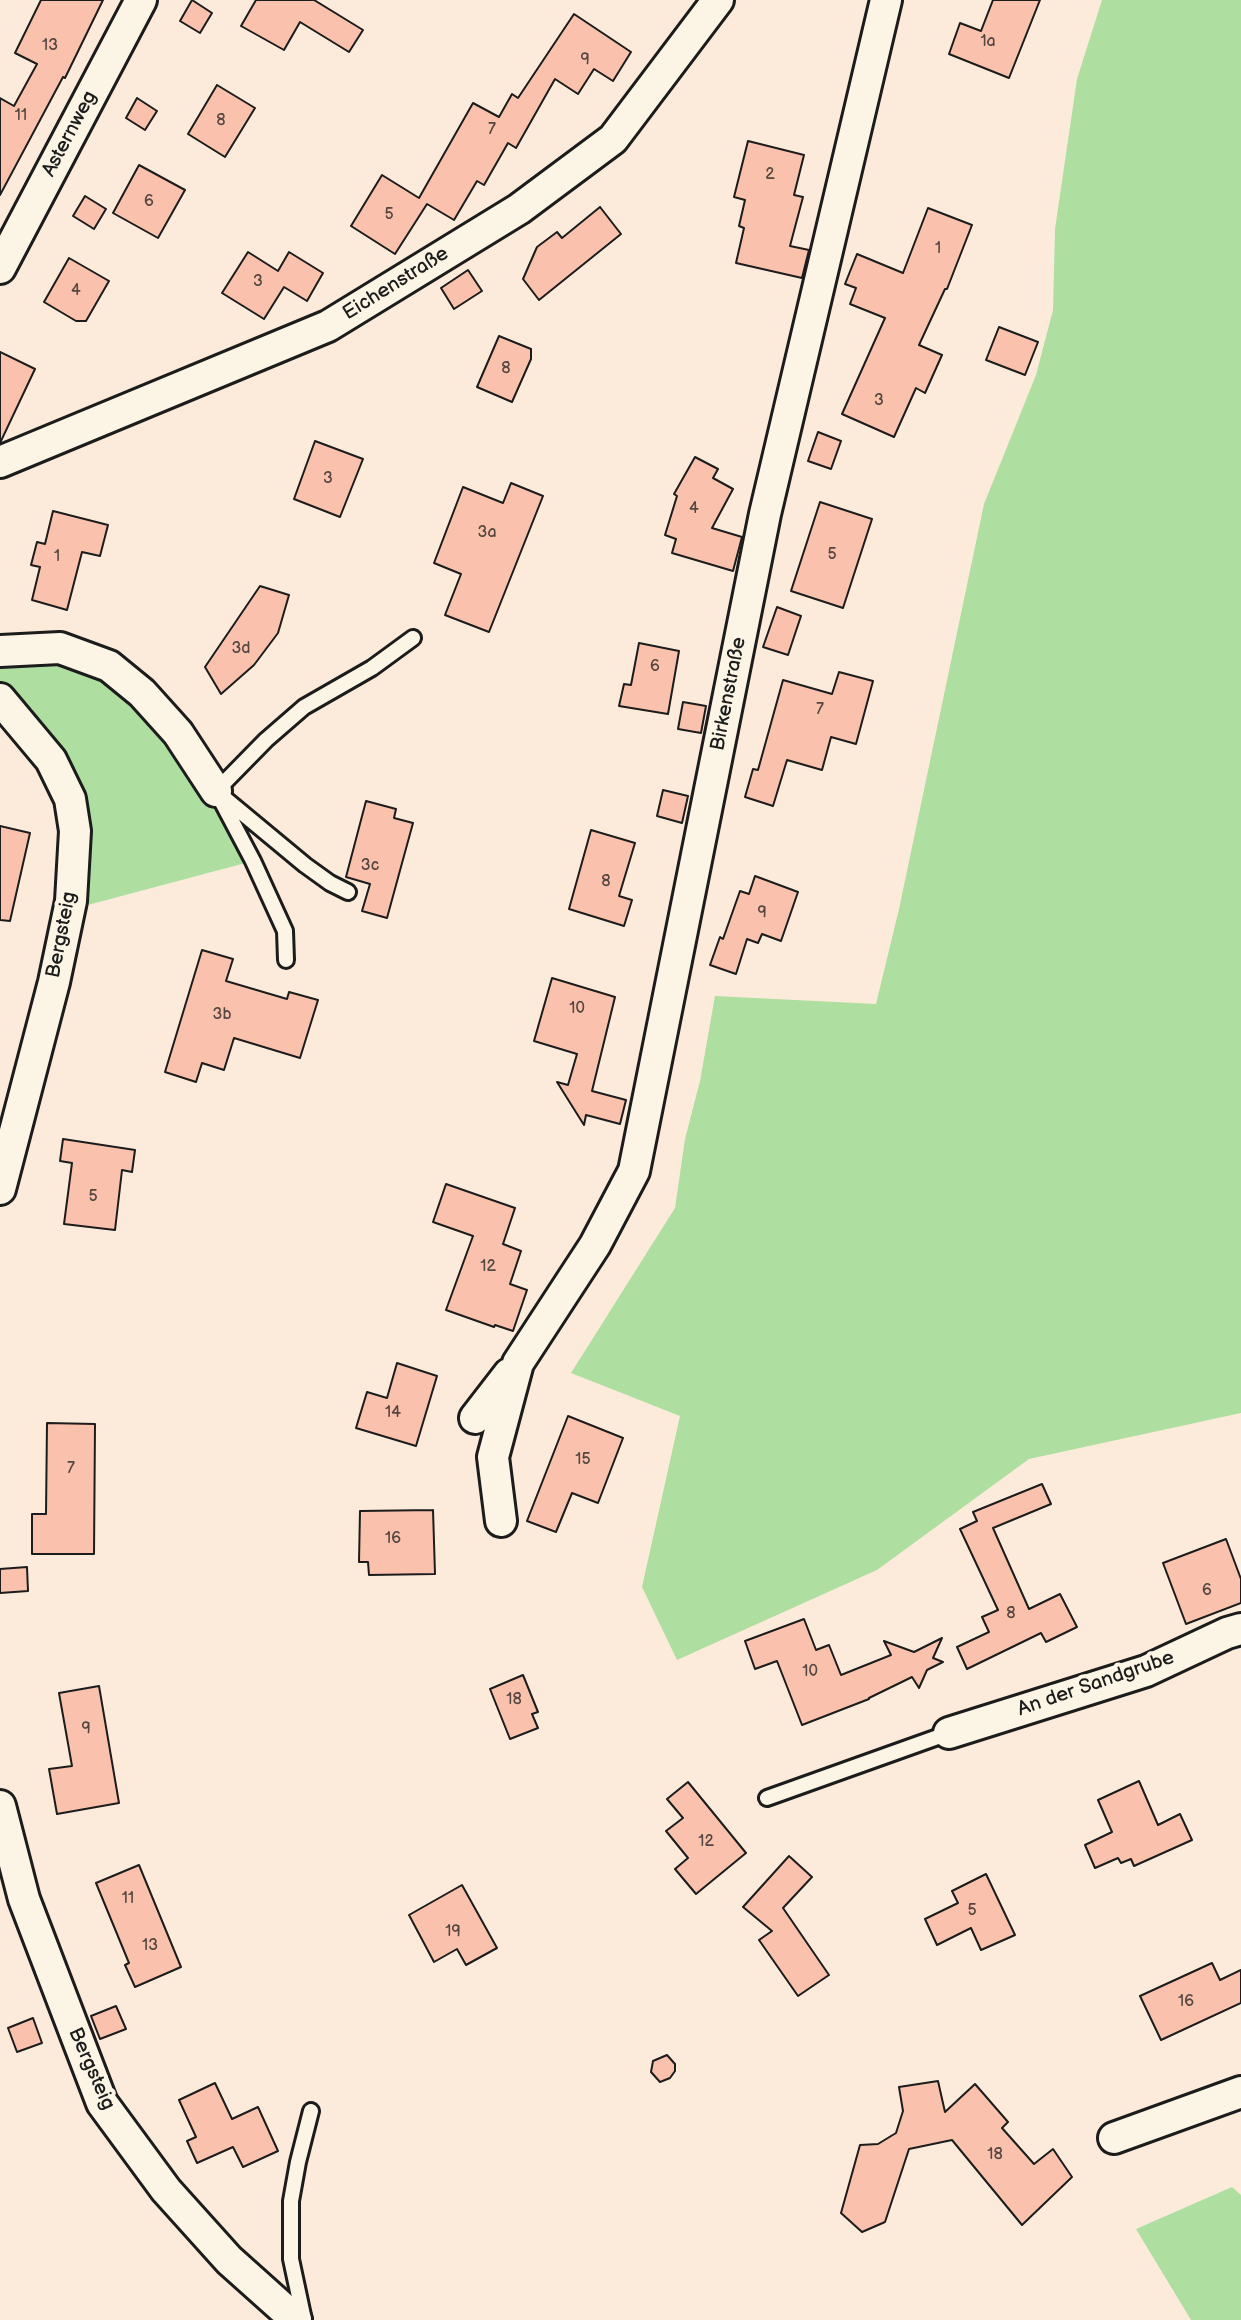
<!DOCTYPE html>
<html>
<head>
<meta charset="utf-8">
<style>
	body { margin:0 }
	canvas { display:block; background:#fcebda }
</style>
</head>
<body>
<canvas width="1241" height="2320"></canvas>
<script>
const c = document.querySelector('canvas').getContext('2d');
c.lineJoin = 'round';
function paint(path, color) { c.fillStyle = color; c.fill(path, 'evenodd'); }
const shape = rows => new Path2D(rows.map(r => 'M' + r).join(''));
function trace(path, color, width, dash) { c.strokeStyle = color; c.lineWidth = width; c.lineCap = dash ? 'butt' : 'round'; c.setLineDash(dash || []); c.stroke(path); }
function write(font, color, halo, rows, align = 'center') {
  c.font = font + ' "Balsamiq Sans",sans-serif'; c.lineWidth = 8; c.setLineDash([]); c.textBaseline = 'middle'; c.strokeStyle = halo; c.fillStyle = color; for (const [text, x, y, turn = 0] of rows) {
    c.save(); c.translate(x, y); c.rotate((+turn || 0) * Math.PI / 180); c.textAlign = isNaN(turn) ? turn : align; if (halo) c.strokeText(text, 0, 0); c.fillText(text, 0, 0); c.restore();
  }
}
paint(shape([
	[1102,0,1241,0,1241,1413,1029,1459,877,1570,677,1660,642,1587,680,1416,571,1373,675,1208,685,1139,700,1081,715,996,876,1004,899,909,984,504,1036,375,1053,310,1055,229,1077,79],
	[60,648,142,693,253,861,69,910,75,831,0,699,0,653],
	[1232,2187,1241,2195,1241,2320,1191,2320,1136,2229]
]), '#aedfa0');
const building = shape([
	[41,0,103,0,65,78,63,77,0,195,0,98,14,106,37,64,15,53,41,0],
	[192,0,212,13,200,33,180,21,192,0],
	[256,0,314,0,363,30,349,52,300,22,284,50,241,26,256,0],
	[993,0,1040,0,1009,78,949,54,960,23,981,31,993,0],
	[574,14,631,52,613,81,594,69,578,94,555,79,516,148,508,143,484,185,477,181,454,220,427,204,395,254,351,226,382,175,419,198,473,103,499,117,512,94,518,98,574,14],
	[217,85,255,108,225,157,188,134,217,85],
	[137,98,157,111,145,130,126,118,137,98],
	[748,141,804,155,794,195,803,197,790,246,809,250,802,278,736,263,744,228,739,226,745,200,734,197,748,141],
	[139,165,185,190,158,238,113,213,139,165],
	[85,196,106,209,94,229,73,216,85,196],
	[600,207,621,234,539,300,523,279,537,247,557,232,562,238,600,207],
	[928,208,972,225,947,289,945,289,919,345,942,355,925,393,916,388,894,437,842,414,885,318,850,304,856,288,845,284,857,254,903,273,928,208],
	[248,252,278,271,289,252,323,273,307,301,284,287,264,319,222,293,248,252],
	[69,258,109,281,86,321,76,321,44,302,69,258],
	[468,270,482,291,454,309,441,288,468,270],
	[999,327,1038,342,1025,375,986,360,999,327],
	[499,336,531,349,531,359,512,402,477,387,499,336],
	[0,352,35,369,0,443,0,352],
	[818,432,841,441,831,469,808,461,818,432],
	[315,441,363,459,340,517,294,499,315,441],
	[695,457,718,469,713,478,733,489,712,528,742,537,733,571,672,553,676,539,665,535,677,496,674,494,695,457],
	[511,483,543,496,489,632,445,615,461,574,434,563,463,487,503,503,511,483],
	[820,502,872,519,843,608,791,591,820,502],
	[53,511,108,525,100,556,82,552,67,610,32,600,40,567,31,565,37,542,45,544,53,511],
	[260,586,289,595,278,633,254,665,221,694,205,667,260,586],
	[777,607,801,616,788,655,763,647,777,607],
	[639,643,679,651,668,714,619,706,624,684,631,685,639,643],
	[839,672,873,681,856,744,831,737,822,770,787,760,773,806,745,797,753,769,758,770,783,680,832,694,839,672],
	[683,702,706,706,701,733,678,729,683,702],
	[663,790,688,796,682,823,657,816,663,790],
	[366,801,396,809,394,818,413,823,387,918,362,911,370,884,346,877,366,801],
	[0,826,30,833,10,921,0,920,0,826],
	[591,830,635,843,619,896,632,900,624,926,569,909,591,830],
	[755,876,798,892,781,941,762,934,758,943,747,939,736,974,710,965,720,937,723,939,740,891,749,894,755,876],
	[202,950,233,959,226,981,287,999,289,992,318,1000,300,1058,234,1038,224,1070,202,1063,196,1082,165,1072,202,950],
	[552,978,615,997,592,1091,626,1100,620,1124,586,1115,584,1125,557,1082,568,1085,577,1054,534,1041,552,978],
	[63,1139,135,1150,132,1172,122,1170,115,1230,64,1224,72,1163,60,1161,63,1139],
	[446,1184,515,1208,503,1244,521,1251,510,1284,527,1290,513,1331,495,1325,494,1327,446,1310,473,1236,433,1222,446,1184],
	[397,1363,437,1376,416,1446,356,1428,367,1392,387,1398,397,1363],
	[568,1416,623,1438,598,1503,572,1493,556,1532,527,1521,568,1416],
	[47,1423,95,1424,94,1554,32,1554,32,1514,46,1514,47,1423],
	[1042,1484,1051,1504,993,1528,1029,1609,1060,1594,1077,1627,1046,1642,1041,1633,967,1669,957,1647,989,1632,982,1617,998,1610,960,1529,977,1521,973,1512,1042,1484],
	[433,1510,435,1574,369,1575,368,1562,359,1562,360,1511,433,1510],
	[1226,1539,1241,1579,1241,1603,1186,1624,1163,1563,1226,1539],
	[27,1567,28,1591,0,1593,0,1569,27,1567],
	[804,1619,816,1650,829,1645,841,1675,891,1655,884,1641,914,1652,942,1638,933,1658,943,1662,927,1670,919,1688,912,1677,869,1698,869,1699,802,1725,777,1661,755,1669,745,1641,804,1619],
	[523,1675,538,1712,532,1714,538,1728,510,1739,490,1689,523,1675],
	[99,1686,119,1803,57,1814,49,1769,72,1766,59,1693,99,1686],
	[1139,1781,1158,1825,1180,1814,1192,1840,1134,1866,1131,1859,1121,1863,1118,1858,1095,1868,1085,1845,1112,1832,1098,1800,1139,1781],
	[688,1782,746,1853,696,1894,675,1869,688,1858,666,1831,683,1818,667,1799,688,1782],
	[789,1856,812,1877,783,1908,829,1975,798,1996,759,1940,772,1931,743,1907,789,1856],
	[139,1865,181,1967,135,1987,125,1965,129,1963,96,1883,139,1865],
	[986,1874,1015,1935,981,1950,971,1928,937,1945,925,1919,958,1903,952,1891,986,1874],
	[462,1885,497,1948,466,1965,457,1949,434,1962,409,1915,462,1885],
	[1212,1963,1220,1980,1241,1970,1241,2003,1161,2040,1140,1996,1212,1963],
	[116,2006,126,2029,100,2039,91,2016,116,2006],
	[33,2018,42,2043,17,2052,8,2028,33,2018],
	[667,2055,675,2064,675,2071,670,2078,660,2082,651,2072,653,2061,667,2055],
	[938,2081,945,2112,975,2084,1008,2122,1002,2128,1034,2164,1053,2149,1072,2177,1022,2225,952,2140,909,2149,885,2222,862,2232,841,2213,860,2145,878,2144,896,2133,903,2111,899,2087,938,2081],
	[215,2083,232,2119,258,2107,278,2151,243,2167,233,2147,197,2163,187,2141,196,2137,179,2100,215,2083]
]);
paint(building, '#fac2ad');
trace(building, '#1c1c1c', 2);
const service = shape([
	[216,791,266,740,304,707,372,668,413,638],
	[216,791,253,861,285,931,286,960],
	[223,797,305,865,330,883,348,892],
	[767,1798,949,1733],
	[304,2320,291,2259,291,2201,298,2162,311,2111]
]);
const minor = shape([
	[0,268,141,0],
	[0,462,328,326,519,209,613,139,718,0],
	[0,651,60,648,109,666,142,693,178,733,216,791],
	[0,699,51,760,70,799,75,831,71,901,54,982,0,1189],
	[475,1418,509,1374],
	[501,1521,493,1457,518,1363,595,1245,634,1171,765,514,886,0],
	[949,1733,1146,1671,1227,1633,1241,1629],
	[0,1806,24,1899,102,2103,166,2190,229,2260,296,2320],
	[1114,2138,1241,2092]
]);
trace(service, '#1c1c1c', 20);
trace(minor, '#1c1c1c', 36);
trace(service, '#fcf5e5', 14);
trace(minor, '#fcf5e5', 30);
write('16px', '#544640', null, [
	["1a",988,42],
	["13",50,46],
	["9",585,60],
	["11",21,116],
	["8",221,121],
	["7",492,130],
	["2",770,175],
	["6",149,202],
	["5",389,215],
	["1",938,249],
	["3",258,282],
	["4",76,291],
	["8",506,369],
	["3",879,401],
	["3",328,479],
	["4",694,509],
	["3a",487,533],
	["5",832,555],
	["1",57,557],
	["3d",241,649],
	["6",655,667],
	["7",820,710],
	["3c",370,866],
	["8",606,882],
	["9",762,913],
	["10",577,1009],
	["3b",222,1015],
	["5",93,1197],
	["12",488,1267],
	["14",393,1413],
	["15",583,1460],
	["7",71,1469],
	["16",393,1539],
	["6",1207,1591],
	["8",1011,1614],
	["10",810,1672],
	["18",514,1700],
	["9",86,1729],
	["12",706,1842],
	["11",128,1899],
	["5",972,1911],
	["19",453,1932],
	["13",150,1946],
	["16",1186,2002],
	["18",995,2155]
]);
write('20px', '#1c1c1c', '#fcf5e5', [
	["Asternweg",70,134,-62],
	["Eichenstraße",396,284,-32],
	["Birkenstraße",729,694,-79],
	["Bergsteig",62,935,-79],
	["An der Sandgrube",1096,1684,-19],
	["Bergsteig",91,2069,66]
]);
</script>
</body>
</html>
